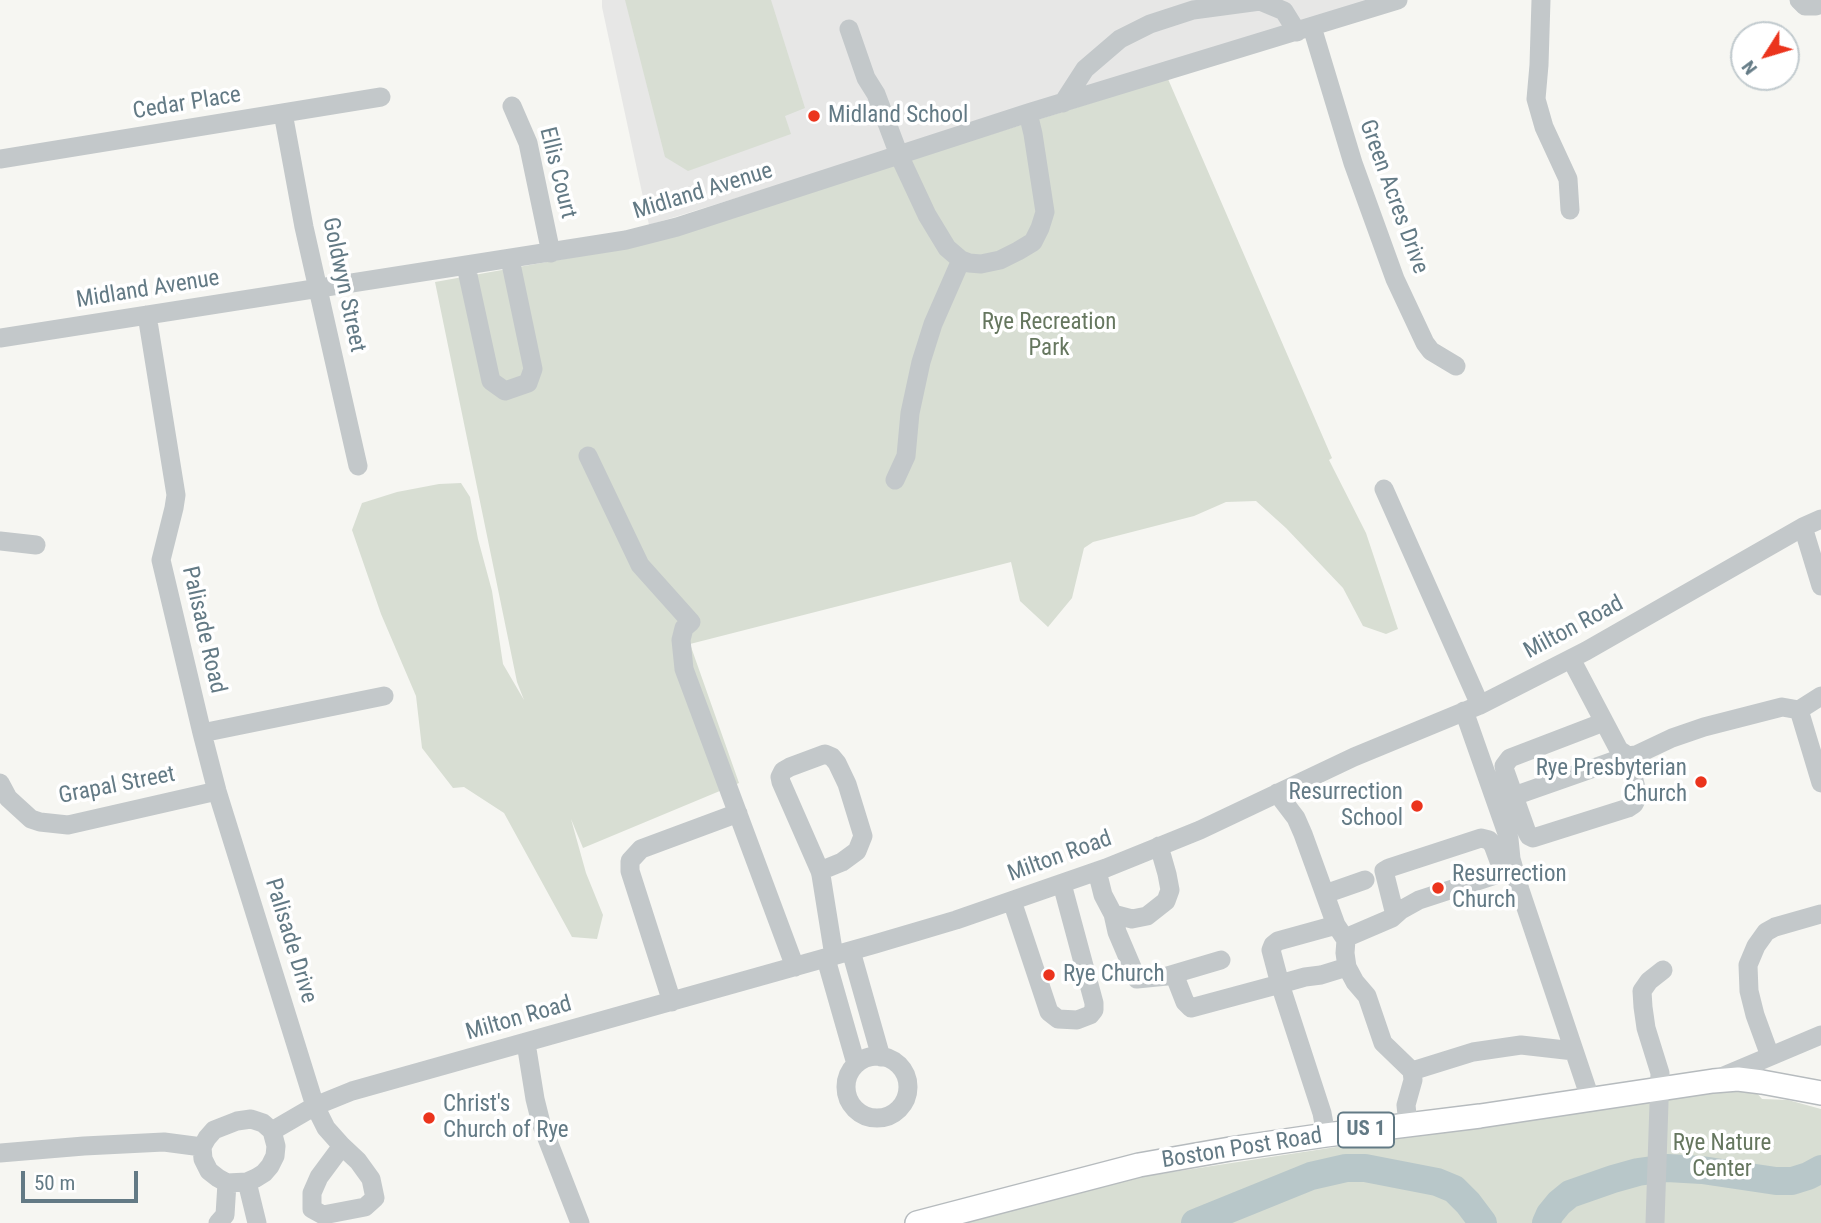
<!DOCTYPE html>
<html>
<head>
<meta charset="utf-8">
<style>
	body { margin:0 }
	#map { position:relative; width:1821px; height:1223px; overflow:hidden; background:#f6f6f2; font-family:"Roboto Condensed",sans-serif }
	canvas { display:block }
	.north { position:absolute; left:1730px; top:21px; width:70px; height:70px; box-sizing:border-box; background:#fff; border:2px solid #c1cace; border-radius:50%; rotate:233deg; font-size:19px; font-weight:700; line-height:28px; text-align:center; color:#637a85 }
	.north::after { content:''; display:block; margin:auto; width:24px; height:32px; background:#eb341d; clip-path:polygon(50% 0,100% 100%,50% 72%,0 100%) }
	.scale { position:absolute; left:21px; top:1171px; width:117px; height:32px; box-sizing:border-box; border:4px solid #637a85; border-top:0; padding-left:9px; font-size:21px; line-height:24px; white-space:nowrap; color:#637a85; -webkit-text-stroke:5px #fff; paint-order:stroke }
</style>
</head>
<body>
<div id="map">
<canvas width="1821" height="1223"></canvas>
<div class="north">N</div>
<div class="scale">50 m</div>
</div>
<script>
const c = document.querySelector('canvas').getContext('2d');
c.lineJoin = 'round';
function paint(path, color) { c.fillStyle = color; c.fill(path, 'evenodd'); }
const shape = rows => new Path2D(rows.map(r => 'M' + r).join(''));
function trace(path, color, width, dash) { c.strokeStyle = color; c.lineWidth = width; c.lineCap = dash ? 'butt' : 'round'; c.setLineDash(dash || []); c.stroke(path); }
function write(font, color, halo, rows, align = 'center') {
  c.font = font + ' "Roboto Condensed",sans-serif'; c.lineWidth = 7; c.setLineDash([]); c.textBaseline = 'middle'; c.strokeStyle = halo; c.fillStyle = color; for (const [text, x, y, turn = 0] of rows) {
    c.save(); c.translate(x, y); c.rotate((+turn || 0) * Math.PI / 180); c.textAlign = isNaN(turn) ? turn : align; if (halo) c.strokeText(text, 0, 0); c.fillText(text, 0, 0); c.restore();
  }
}
paint(shape([
	[602,0,1376,0,649,225,602,7]
]), '#e7e7e6');
paint(shape([
	[625,0,771,0,805,108,785,116,791,134,688,171,665,157],
	[1168,79,1332,458,1329,460,1366,533,1398,629,1386,634,1363,626,1343,588,1286,528,1256,501,1226,502,1194,516,1093,542,1084,548,1072,598,1048,627,1020,601,1011,562,690,644,739,783,583,848,571,819,586,873,603,915,597,939,572,937,504,813,464,787,453,788,422,748,416,696,381,614,352,530,362,503,397,492,439,484,461,483,470,497,478,539,492,591,503,664,524,700,517,682,435,282,630,247],
	[1755,1091,1762,1099,1788,1100,1821,1109,1821,1223,957,1223,1127,1179,1689,1093]
]), '#d8ded3');
trace(shape([
	[1195,1223,1311,1176,1346,1168,1365,1168,1437,1182,1454,1189,1468,1203,1483,1223],
	[1546,1223,1550,1214,1559,1203,1570,1194,1613,1179,1638,1172,1667,1168,1702,1170,1776,1181,1792,1181,1808,1176,1821,1169]
]), '#b8c7c9', 28);
const major = shape([
	[917,1223,1139,1165,1230,1149,1326,1135,1480,1116,1713,1081,1738,1079,1762,1082,1821,1093]
]);
trace(major, '#b6bbbe', 26);
trace(shape([
	[1541,0,1539,65,1536,99,1544,127,1568,179,1570,210],
	[1799,0,1805,6,1816,6,1821,4],
	[1312,27,1353,163,1395,279,1425,343,1431,351,1456,366],
	[849,29,866,78,876,94,899,155,927,215,947,248,961,260,969,263,981,264,1000,260,1018,251,1033,242,1040,228,1045,212,1033,134,1028,113],
	[1063,103,1085,69,1120,39,1150,24,1193,10,1260,1,1284,11,1297,32],
	[512,106,528,143,551,253],
	[283,113,304,227,358,466],
	[0,159,381,97],
	[466,266,491,381,505,391,528,383,533,369,510,259],
	[147,315,176,495,174,508,161,560,202,733,217,791,315,1106,326,1128,342,1146,358,1161,371,1179,375,1198,365,1207,323,1215,312,1209,312,1193,319,1177,342,1146],
	[0,338,626,240,677,227,1028,113,1398,0],
	[588,456,640,565,691,622,684,628,681,640,684,669,795,967],
	[895,480,906,456,910,413,921,362,933,324,961,260],
	[1384,489,1480,705],
	[1803,527,1821,586],
	[0,541,36,545],
	[1571,659,1619,750,1628,756,1636,755,1672,738,1704,727,1782,707,1799,710,1821,783],
	[1799,710,1821,696],
	[1464,711,1509,839,1511,859,1520,890,1591,1101],
	[202,733,384,696],
	[0,783,8,798,31,819,40,822,68,825,217,791],
	[1277,793,1296,818,1303,834,1336,925],
	[1514,796,1628,756,1638,796,1634,804,1628,808,1533,838,1529,836,1526,830,1505,771,1504,766,1510,758,1604,722],
	[820,871,842,862,857,851,863,836,847,784,837,763,832,757,825,754,790,767,783,771,780,777,781,782,820,871,821,875,834,956],
	[1097,871,1103,895,1113,914,1132,919,1147,916,1166,901,1170,890,1167,874,1159,846],
	[1325,894,1365,880],
	[1012,901,1049,1012,1058,1019,1077,1020,1090,1015,1094,1010,1094,1003,1062,884],
	[1113,914,1117,932,1137,979,1167,976,1221,960],
	[1395,915,1384,871,1389,868,1481,838,1489,840,1493,845,1503,872],
	[851,951,881,1057],
	[826,959,856,1064],
	[1174,974,1185,1002,1191,1008,1280,984,1271,950,1273,945,1278,941,1336,925,1346,940],
	[672,1002,630,871,630,861,641,849,738,813],
	[526,1043,535,1099,541,1123,580,1223],
	[1770,1056,1755,1015,1749,991,1748,965,1756,946,1766,932,1775,927,1821,914],
	'846 1087a31 31 0 1 1 62 0a31 31 0 1 1-62 0Z',
	[1412,1071,1473,1052,1521,1045,1574,1051],
	[1719,1078,1821,1035],
	[251,1119,263,1123,272,1131,276,1146,275,1156,270,1166,264,1173,256,1178,247,1182,227,1183,218,1178,209,1171,203,1159,202,1147,207,1138,214,1130,237,1121,251,1119],
	[1408,1125,1406,1105,1413,1080,1412,1071,1383,1043,1367,996,1355,982,1347,967,1345,953,1346,940,1350,936,1392,918,1401,910,1419,900,1514,869],
	[272,1131,315,1106,352,1091,875,944,956,920,1106,868,1200,830,1354,757,1480,705,1586,651,1803,527,1821,519],
	[1326,1135,1322,1113,1280,984,1305,977,1321,975,1347,967],
	[0,1153,84,1146,164,1142,202,1147],
	[247,1182,257,1223],
	[218,1223,225,1215,227,1183],
	[1655,1223,1660,1073,1646,1028,1643,1007,1642,991,1649,981,1663,970]
]), '#c3c8ca', 19);
trace(major, '#fff', 23);
for (const [x, y, r, color] of [
	[814,116,7,"#eb341d"],
	[1701,782,7,"#eb341d"],
	[1417,806,7,"#eb341d"],
	[1438,888,7,"#eb341d"],
	[1049,975,7,"#eb341d"],
	[429,1118,7,"#eb341d"]
]) { const dot = new Path2D(); dot.arc(x, y, r, 0, 2 * Math.PI); c.fillStyle = color; c.fill(dot); trace(dot, '#fff', 2.5); }
for (const [x, y, w] of [
	[1366,1130,56]
]) { const box = new Path2D(); box.roundRect(x - w / 2, y - 17.5, w, 35, 5); c.fillStyle = '#fff'; c.fill(box); trace(box, '#637a85', 2); }
write('bold 21px', '#637a85', null, [
	["US 1",1366,1130]
]);
write('23px', '#637a85', '#fff', [
	["Cedar Place",187,104,-9],
	["Ellis Court",557,173,76],
	["Midland Avenue",703,192,-17],
	["Green Acres Drive",1393,197,70],
	["Goldwyn Street",343,285,78],
	["Midland Avenue",148,290,-9],
	["Milton Road",1574,628,-28],
	["Palisade Road",203,630,77],
	["Grapal Street",117,786,-11],
	["Milton Road",1060,857,-20],
	["Palisade Drive",290,941,73],
	["Milton Road",519,1019,-16],
	["Boston Post Road",1242,1149,-9]
]);
write('23px', '#637a85', '#fff', [
	["Midland School",828,116],
	["Rye Presbyterian",1687,769,"right"],
	["Church",1687,795,"right"],
	["Resurrection",1403,793,"right"],
	["School",1403,819,"right"],
	["Resurrection",1452,875],
	["Church",1452,901],
	["Rye Church",1063,975],
	["Christ's",443,1105],
	["Church of Rye",443,1131]
], 'left');
write('23px', '#66775f', '#fff', [
	["Rye Recreation",1049,323],
	["Park",1049,349],
	["Rye Nature",1722,1144],
	["Center",1722,1170]
]);
</script>
</body>
</html>
